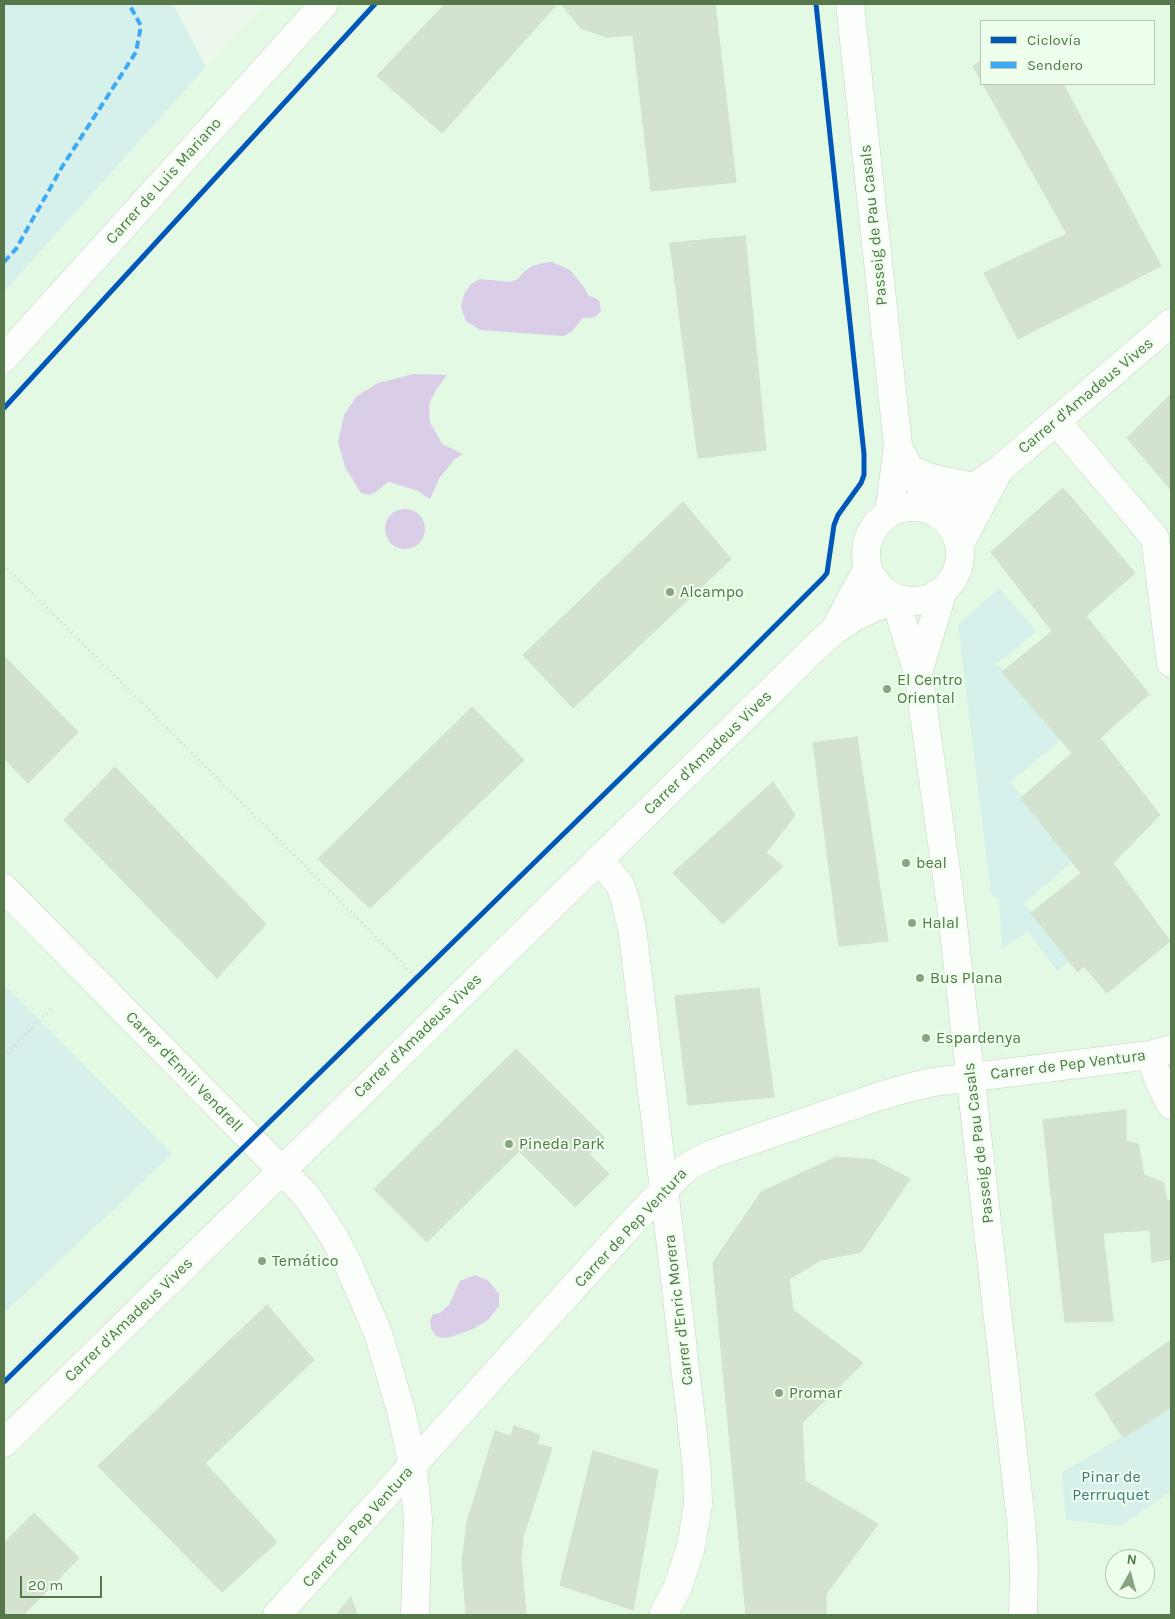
<!DOCTYPE html>
<html>
<head>
<meta charset="utf-8">
<style>
	body { margin:0 }
	#map { position:relative; width:1175px; height:1619px; overflow:hidden; background:#ecf8ec; font-family:Karla,sans-serif }
	canvas { display:block }
	.frame { position:absolute; inset:0; border:5px solid #55774a; pointer-events:none }
	.legend { position:absolute; left:980px; top:20px; width:175px; height:65px; box-sizing:border-box; background:#efe; border:1px solid #b1c9ac; margin:0; padding:6px 9px; list-style:none; font-size:15px; color:#55774a }
	.legend li { display:flex; align-items:center; gap:10px; height:25px }
	.legend b { width:25px; border:1px solid #b1c9ac }
	.north { position:absolute; left:1105px; top:1549px; width:50px; height:50px; box-sizing:border-box; background:#efe; border:1px solid #b1c9ac; border-radius:50%; rotate:7deg; font-size:14px; font-weight:700; line-height:20px; text-align:center; color:#55774a }
	.north::after { content:''; display:block; margin:auto; width:18px; height:22px; background:#8aa483; clip-path:polygon(50% 0,100% 100%,50% 72%,0 100%) }
	.scale { position:absolute; left:20px; top:1576px; width:82px; height:22px; box-sizing:border-box; border:2px solid #55774a; border-top:0; padding-left:6px; font-size:15px; line-height:18px; white-space:nowrap; color:#55774a; -webkit-text-stroke:4px #efe; paint-order:stroke }
</style>
</head>
<body>
<div id="map">
<canvas width="1175" height="1619"></canvas>
<div class="frame"></div>
<ul class="legend">
<li><b style="height:6px;background:#0057b8"></b>Ciclovía</li>
<li><b style="height:6px;background:#3fa9f5"></b>Sendero</li>
</ul>
<div class="north">N</div>
<div class="scale">20 m</div>
</div>
<script>
const c = document.querySelector('canvas').getContext('2d');
c.lineJoin = 'round';
function paint(path, color) { c.fillStyle = color; c.fill(path, 'evenodd'); }
const shape = rows => new Path2D(rows.map(r => 'M' + r).join(''));
function trace(path, color, width, dash) { c.strokeStyle = color; c.lineWidth = width; c.lineCap = dash ? 'butt' : 'round'; c.setLineDash(dash || []); c.stroke(path); }
function write(font, color, halo, rows, align = 'center') {
  c.font = font + ' Karla,sans-serif'; c.lineWidth = 4; c.setLineDash([]); c.textBaseline = 'middle'; c.strokeStyle = halo; c.fillStyle = color; for (const [text, x, y, turn = 0] of rows) {
    c.save(); c.translate(x, y); c.rotate((+turn || 0) * Math.PI / 180); c.textAlign = isNaN(turn) ? turn : align; if (halo) c.strokeText(text, 0, 0); c.fillText(text, 0, 0); c.restore();
  }
}
paint(shape([
	[264,4,1171,4,1171,1615,4,1615,4,292],
	[981,21,1154,21,1154,84,981,84],
	[1115,1559,1145,1559,1145,1589,1115,1589]
]), '#e3f9e3');
paint(shape([
	[4,4,173,4,206,67,4,292],
	[999,588,1036,631,997,664,1061,740,1010,782,1075,860,1024,903,1070,959,1058,972,1028,932,1002,948,999,900,991,894,958,625],
	[4,985,172,1154,4,1313],
	[1171,1407,1171,1491,1121,1526,1066,1520,1062,1473]
]), '#d6f1eb');
paint(shape([
	[552,262,570,270,584,287,588,295,599,300,601,310,597,316,591,318,583,318,572,331,564,336,480,330,466,321,461,308,464,294,471,284,480,279,510,282,518,279,525,271,532,266,543,263],
	[413,374,447,375,436,390,429,404,430,422,442,444,463,454,455,459,440,477,430,499,416,490,388,482,376,492,369,495,361,493,345,467,338,442,344,415,357,396,378,383],
	'385 529a20 20 0 1 1 40 0a20 20 0 1 1-40 0Z',
	[475,1275,489,1281,499,1294,499,1306,488,1320,473,1329,451,1337,443,1338,436,1336,431,1329,430,1321,433,1314,440,1313,449,1305,460,1281]
]), '#dacde8');
const building = shape([
	[445,4,557,4,442,133,377,76,445,4],
	[561,4,715,4,736,182,651,191,633,35,607,37,581,28,561,4],
	[981,62,981,80,973,66,981,62],
	[983,84,1063,84,1161,266,1018,339,984,273,1067,234,983,84],
	[745,236,766,450,698,458,670,243,745,236],
	[1171,394,1171,490,1127,438,1171,394],
	[1063,488,1135,573,1086,616,1149,694,1100,738,1160,815,1113,863,1170,941,1107,993,1084,966,1078,972,1031,913,1081,873,1021,798,1072,753,1002,672,1052,631,991,552,1063,488],
	[683,502,731,559,573,708,523,655,683,502],
	[4,656,78,732,28,783,4,758,4,656],
	[472,707,524,760,370,908,318,859,472,707],
	[857,737,888,941,839,946,813,743,857,737],
	[115,767,266,924,217,978,64,820,115,767],
	[773,782,795,815,766,853,783,866,723,924,673,873,773,782],
	[759,988,774,1097,688,1105,675,996,759,988],
	[516,1049,605,1138,589,1154,609,1174,575,1207,519,1151,427,1242,374,1189,516,1049],
	[1126,1110,1126,1141,1138,1144,1144,1175,1163,1182,1167,1200,1171,1201,1171,1259,1152,1262,1150,1230,1103,1233,1113,1321,1065,1322,1043,1120,1126,1110],
	[836,1157,874,1160,910,1179,861,1252,821,1260,789,1279,793,1310,863,1363,802,1423,805,1481,878,1524,826,1594,826,1615,746,1615,713,1263,761,1192,836,1157],
	[267,1305,314,1360,205,1463,277,1542,222,1592,98,1466,267,1305],
	[1171,1340,1171,1407,1123,1438,1095,1394,1171,1340],
	[514,1426,540,1435,537,1444,552,1448,523,1537,521,1558,526,1615,466,1615,462,1561,467,1522,495,1431,511,1436,514,1426],
	[593,1451,658,1470,633,1610,560,1585,593,1451],
	[34,1513,79,1558,23,1615,4,1615,4,1543,34,1513],
	[351,1597,357,1615,336,1615,351,1597]
]);
paint(building, '#d4e2d0');
trace(building, '#d1e1ce', 1);
const minor = shape([
	[850,4,898,446,889,513],
	[4,358,324,4],
	[1056,421,1155,538,1171,663],
	[898,446,909,469,938,513],
	[909,469,931,478,973,487],
	'866 554a47 47 0 1 1 94 0a47 47 0 1 1-94 0Z',
	[945,518,954,501,1000,469,1171,323],
	[960,544,998,472],
	[900,599,900,615,918,673,951,906,1021,1521,1024,1567,1023,1615],
	[835,629,868,568],
	[918,673,943,591],
	[599,859,620,885,624,896,632,928,670,1238,697,1470,698,1504,691,1547,677,1589,663,1615],
	[4,888,304,1193,313,1205,334,1237,349,1266,378,1333,401,1411,413,1466,418,1519,415,1615],
	[1150,1055,1159,1081,1171,1105],
	[4,1443,820,643,834,631,854,617,895,598],
	[277,1615,629,1226,679,1174,689,1166,712,1154,880,1096,911,1087,934,1082,1150,1055,1171,1049]
]);
trace(minor, '#c6d5c4', 29);
trace(shape([
	[4,565,416,977],
	[4,1056,53,1007]
]), '#ced8cb', 3, [1, 4]);
trace(minor, '#fcfefc', 28);
trace(shape([
	[4,262,16,249,62,167,136,52,141,26,129,4]
]), '#3fa9f5', 4, [8, 4]);
trace(shape([
	[4,408,375,4],
	[4,1382,735,666,823,578,827,573,834,525,838,515,861,483,864,475,864,454,816,4]
]), '#0057b8', 5);
for (const [x, y, r, color] of [
	[670,592,5,"#8aa483"],
	[887,689,5,"#8aa483"],
	[906,863,5,"#8aa483"],
	[912,923,5,"#8aa483"],
	[920,978,5,"#8aa483"],
	[926,1038,5,"#8aa483"],
	[509,1144,5,"#8aa483"],
	[262,1261,5,"#8aa483"],
	[779,1393,5,"#8aa483"]
]) { const dot = new Path2D(); dot.arc(x, y, r, 0, 2 * Math.PI); c.fillStyle = color; c.fill(dot); trace(dot, '#efe', 2); }
write('16px', '#55774a', '#efe', [
	["Carrer de Luis Mariano",164,181,-48],
	["Passeig de Pau Casals",874,225,-96],
	["Carrer d'Amadeus Vives",1086,396,-40],
	["Carrer d'Amadeus Vives",708,753,-44],
	["Carrer d'Amadeus Vives",418,1036,-44],
	["Carrer de Pep Ventura",1068,1065,-7],
	["Carrer d'Emili Vendrell",184,1072,46],
	["Passeig de Pau Casals",979,1143,-97],
	["Carrer de Pep Ventura",631,1228,-47],
	["Carrer d'Enric Morera",679,1310,-97],
	["Carrer d'Amadeus Vives",129,1320,-44],
	["Carrer de Pep Ventura",358,1527,-48]
]);
write('16px', '#55774a', '#efe', [
	["Alcampo",680,592],
	["El Centro",897,680],
	["Oriental",897,698],
	["beal",916,863],
	["Halal",922,923],
	["Bus Plana",930,978],
	["Espardenya",936,1038],
	["Pineda Park",519,1144],
	["Temático",272,1261],
	["Promar",789,1393]
], 'left');
write('16px', '#42787e', '#efe', [
	["Pinar de",1111,1477],
	["Perrruquet",1111,1495]
]);
</script>
</body>
</html>
